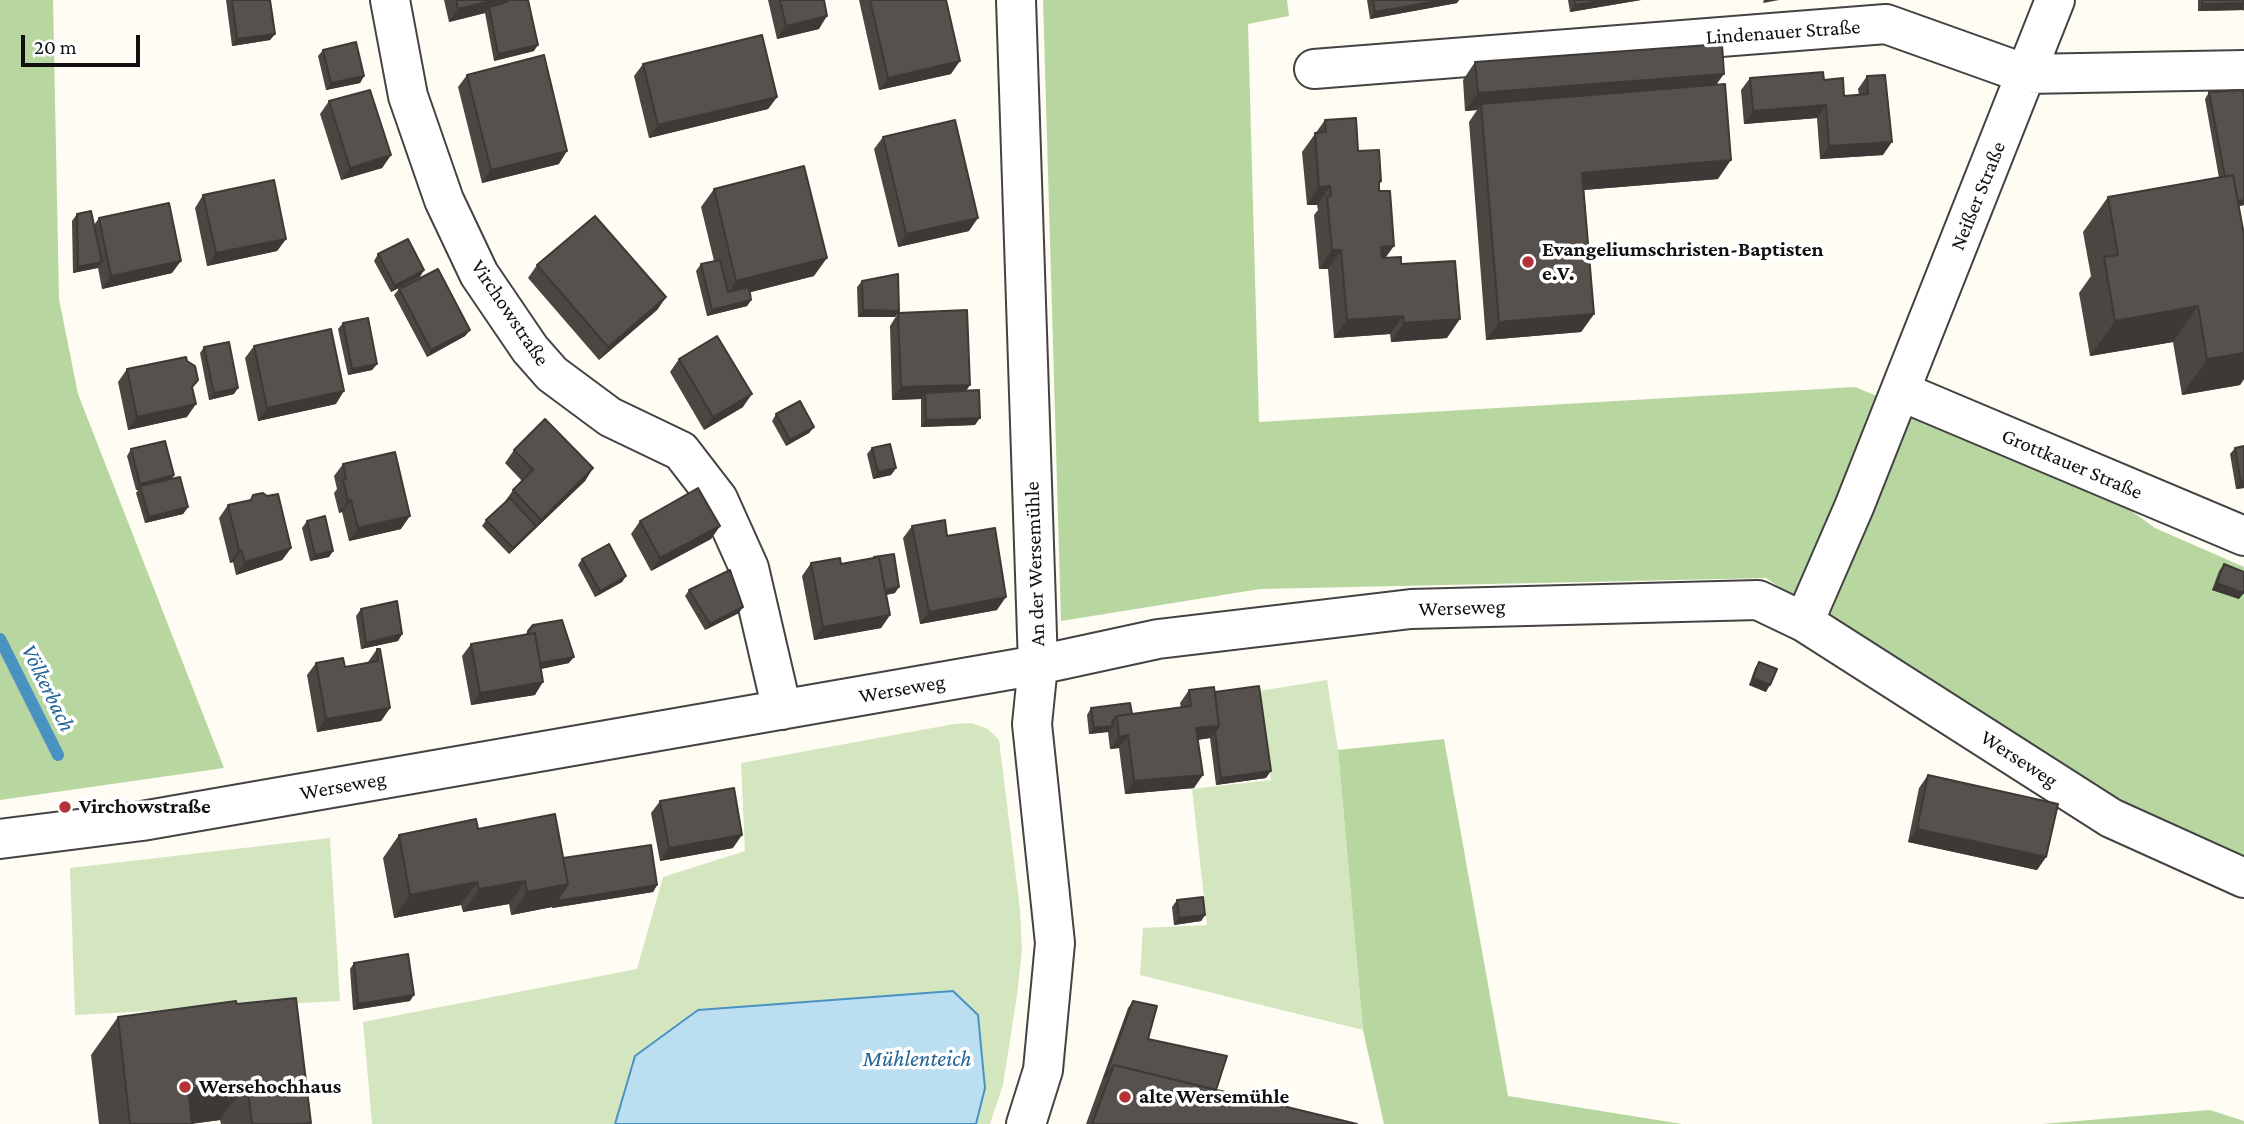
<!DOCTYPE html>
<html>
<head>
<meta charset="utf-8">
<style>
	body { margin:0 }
	#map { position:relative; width:2244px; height:1124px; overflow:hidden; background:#fefcf3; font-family:"Crimson Pro",serif }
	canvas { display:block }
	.scale { position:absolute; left:21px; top:35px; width:119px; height:32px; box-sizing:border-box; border:4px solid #101010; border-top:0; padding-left:9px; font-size:21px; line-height:24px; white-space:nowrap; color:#101010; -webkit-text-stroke:5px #fff; paint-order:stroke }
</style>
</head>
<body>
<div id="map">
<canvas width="2244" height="1124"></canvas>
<div class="scale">20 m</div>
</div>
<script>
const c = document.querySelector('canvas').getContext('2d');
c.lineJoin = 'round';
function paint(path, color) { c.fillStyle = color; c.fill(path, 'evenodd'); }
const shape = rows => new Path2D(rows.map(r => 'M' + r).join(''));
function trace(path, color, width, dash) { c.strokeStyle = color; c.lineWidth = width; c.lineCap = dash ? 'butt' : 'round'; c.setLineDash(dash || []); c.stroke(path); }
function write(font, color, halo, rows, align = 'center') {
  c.font = font + ' "Crimson Pro",serif'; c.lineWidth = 7; c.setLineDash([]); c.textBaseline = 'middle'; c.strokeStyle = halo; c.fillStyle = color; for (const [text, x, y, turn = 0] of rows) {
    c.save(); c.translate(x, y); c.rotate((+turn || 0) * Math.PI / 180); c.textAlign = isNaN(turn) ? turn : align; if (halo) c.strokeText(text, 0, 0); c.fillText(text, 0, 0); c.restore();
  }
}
paint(shape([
	[1327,680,1338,750,1363,1030,1140,975,1143,928,1207,925,1192,789,1271,780,1259,691],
	[971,723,988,729,999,740,1020,909,1022,950,1017,995,1003,1085,990,1124,976,1124,985,1088,635,1056,615,1124,372,1124,363,1022,637,969,663,877,745,851,741,763,954,724],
	[330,838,340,1001,75,1015,70,868]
]), '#d4e6bf');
paint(shape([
	[0,0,53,0,59,299,78,394,224,768,0,800],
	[1043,0,1287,0,1289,16,1248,24,1259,422,1855,387,2097,486,2155,528,2244,567,2244,865,2039,761,1766,578,1260,589,1061,621],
	[1444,739,1508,1096,1682,1124,1384,1124,1363,1030,1338,750],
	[2210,1110,2244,1121,2244,1124,2042,1124]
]), '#b8d6a0');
const water = shape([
	[953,991,978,1015,985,1088,976,1124,615,1124,635,1056,698,1010,953,991]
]);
paint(water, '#bcdef1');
trace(water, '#4a92c2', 2);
trace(shape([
	[0,639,58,755]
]), '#4a92c2', 12);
const minor = shape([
	[390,0,408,96,444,200,479,274,530,349,552,374,610,417,681,451,718,499,749,568,782,710],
	[1016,0,1038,665,1032,724,1055,943,1043,1070,1026,1124],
	[1314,69,1886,24,2026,74,2244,70],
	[1900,391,2244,536],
	[1804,622,1854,507,2055,0],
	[0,839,142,821,1038,665,1158,639,1411,609,1758,600,1804,622,2111,818,2244,878]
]);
trace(minor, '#434343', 42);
trace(minor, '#fff', 38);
paint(shape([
	[226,0,270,0,275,34,270,40,232,46],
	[444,0,528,0,534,51,494,61,485,13,449,22],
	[768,0,824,0,819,29,777,39],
	[859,0,946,0,951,74,879,90],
	[1367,0,1459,0,1457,3,1370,19],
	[1568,0,1641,0,1570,12],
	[2198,0,2244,0,2244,11,2243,10,2198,11],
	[323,50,364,76,360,83,326,90,318,56],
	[1475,62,1716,85,1718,179,1584,190,1594,314,1581,332,1486,340,1469,122,1477,110,1465,111,1463,80],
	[643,64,777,97,768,109,649,138,634,76],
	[467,75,559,164,482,183,458,87],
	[1867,76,1883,155,1820,159,1817,118,1744,124,1741,90,1750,78,1824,80,1844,96,1859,95,1858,89],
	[2209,92,2244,96,2244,205,2239,206,2244,235,2244,379,2240,385,2182,395,2173,342,2090,356,2079,293,2091,276,2083,232,2108,197,2219,178,2205,99],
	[329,101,391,155,382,168,341,180,320,114],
	[1325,120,1358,151,1381,181,1379,185,1386,258,1401,264,1447,338,1391,342,1390,334,1334,338,1328,269,1319,269,1314,215,1318,210,1317,205,1307,205,1302,152],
	[883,137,969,231,898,247,874,149],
	[714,189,814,276,750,292,751,300,747,306,707,316,696,271,701,264,714,261,701,207],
	[203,195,286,239,277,251,207,266,195,208],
	[77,214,94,225,99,218,172,273,102,289,98,268,73,273,72,221],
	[378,254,420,277,391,292,374,261],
	[537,265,666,297,657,310,599,360,528,278],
	[862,281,899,311,895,317,858,317,857,287],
	[399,289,470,330,465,336,427,357,394,295],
	[898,313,970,385,966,391,975,425,921,427,921,399,892,400,890,326],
	[343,323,377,364,372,370,348,375,338,329],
	[254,346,336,404,258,421,245,358],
	[204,347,234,394,209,400,200,353],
	[679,359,743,407,704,430,670,372],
	[127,369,192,387,187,417,128,430,118,382],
	[776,414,814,427,809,433,786,446,772,421],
	[2244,446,2244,488,2236,489,2230,454,2235,448],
	[872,448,896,468,891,475,873,479,867,454],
	[131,449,174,475,172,479,188,507,183,514,145,523,136,493,138,490,136,490,127,456],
	[514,450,593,468,585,481,509,554,482,526,486,520,504,503,513,490,522,481,505,463],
	[343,464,401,529,349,541,342,512,339,513,334,493,337,489,334,476],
	[228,505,291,548,282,560,236,575,233,562,230,563,219,518],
	[307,521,333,551,329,557,310,561,302,528],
	[640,521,720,526,711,539,651,571,631,534],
	[912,526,947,536,997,610,920,624,903,538],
	[582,559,626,576,622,582,595,597,578,565],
	[811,563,841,564,895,593,886,595,890,615,881,628,814,640,802,576],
	[2224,564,2239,599,2212,590,2219,571],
	[689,590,739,613,705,630,685,596],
	[361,609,402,634,398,641,361,649,356,616],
	[528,631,569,663,541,669,535,695,471,705,462,656,471,644,525,635],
	[377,649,390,708,381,721,317,732,307,675,316,663,345,667,368,662],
	[1759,662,1766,692,1749,685,1755,668],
	[1189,690,1215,692,1266,778,1216,785,1210,738,1198,740,1194,788,1125,794,1119,748,1110,749,1108,732,1089,734,1087,715,1091,708,1132,714,1181,708,1180,703],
	[1928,775,2046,857,2037,870,1908,842,1919,788],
	[660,801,733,848,660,861,651,813],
	[478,829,563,858,657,885,653,892,552,908,552,907,511,915,509,904,463,912,461,905,394,918,383,858,399,835],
	[1177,900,1205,915,1201,921,1174,925,1172,907],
	[354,963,410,1001,353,1010,350,969],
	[1133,1001,1148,1039,1216,1090,1357,1124,1086,1124,1128,1008],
	[237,1004,311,1123,310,1124,221,1124,220,1120,192,1124,99,1124,91,1055,118,1017]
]), '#4b4642');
paint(shape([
	[495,0,508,0,502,8,489,7,485,13,449,22,458,9],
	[1443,0,1459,0,1457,3,1370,19,1375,12],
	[1606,0,1641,0,1570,12,1575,5],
	[1764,0,1779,0,1763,3],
	[2244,3,2243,10,2198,11,2202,4],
	[827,16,819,29,777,39,786,26],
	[275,34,270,40,232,46,237,39],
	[538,45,534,51,494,61,498,54],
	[960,61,951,74,879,90,888,78],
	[1724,74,1711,92,1481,104,1477,110,1465,111,1478,93],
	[364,76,360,83,326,90,331,83],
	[777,97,768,109,649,138,658,125],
	[1826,105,1817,118,1744,124,1753,111],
	[1892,142,1883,155,1820,159,1829,146],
	[567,151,559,164,482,183,491,170],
	[391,155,382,168,341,180,350,168],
	[1731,160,1718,179,1570,191,1582,173],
	[1330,186,1317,205,1307,205,1319,187],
	[2244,200,2244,205,2225,209,2229,202],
	[978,218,969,231,898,247,906,234],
	[286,239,277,251,207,266,216,253],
	[1394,246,1381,264,1381,247],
	[1332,250,1341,250,1328,269,1319,269],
	[827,258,814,276,724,299,736,281],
	[181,261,172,273,102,289,111,276],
	[102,262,97,268,73,273,78,267],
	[424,270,420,277,391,292,395,286],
	[666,297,657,310,599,360,608,347],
	[751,300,747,306,707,316,712,310],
	[2198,306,2173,342,2090,356,2115,321],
	[863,310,899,311,895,317,858,317],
	[1594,314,1581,332,1486,340,1499,322],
	[1403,316,1390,334,1334,338,1347,320],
	[1460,319,1447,338,1391,342,1404,323],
	[470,330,465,336,427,357,431,350],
	[2244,353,2244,379,2240,385,2182,395,2207,359],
	[377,364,372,370,348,375,352,369],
	[970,385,961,397,925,393,921,399,892,400,901,387],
	[238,388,234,394,209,400,214,393],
	[344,391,336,404,258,421,267,408],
	[752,394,743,407,704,430,713,417],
	[196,404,187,417,128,430,137,417],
	[980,418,975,425,921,427,926,420],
	[814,427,809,433,786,446,790,440],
	[593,468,585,481,509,554,513,548,536,526,541,520],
	[896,468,891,475,873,479,878,472],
	[174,475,169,482,140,486,138,490,136,490,140,484],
	[2244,482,2244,488,2236,489,2241,483],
	[351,500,342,512,339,513,348,501],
	[188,507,183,514,145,523,149,517],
	[410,516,401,529,349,541,358,528],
	[720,526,711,539,651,571,660,558],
	[291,548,282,560,236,575,245,562],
	[239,550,241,550,233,562,230,563],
	[333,551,329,557,310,561,315,555],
	[626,576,622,582,595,597,600,591],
	[2217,583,2244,593,2239,599,2212,590],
	[899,587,895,593,876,597,880,591],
	[1006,597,997,610,920,624,929,612],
	[743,607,739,613,705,630,710,624],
	[890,615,881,628,814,640,823,627],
	[402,634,398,641,361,649,366,643],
	[574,657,569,663,531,671,535,664],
	[1753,678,1770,685,1766,692,1749,685],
	[543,682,535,695,471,705,480,693],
	[390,708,381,721,317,732,326,719],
	[1113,726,1108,732,1089,734,1094,728],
	[1219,726,1210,738,1187,741,1196,728],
	[1128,735,1119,748,1110,749,1119,737],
	[1271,771,1266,778,1216,785,1221,778],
	[1203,775,1194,788,1125,794,1134,781],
	[1917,829,2046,857,2037,870,1908,842],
	[742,835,733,848,660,861,669,848],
	[525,881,509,904,463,912,479,889],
	[477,882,461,905,394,918,410,895],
	[568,884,552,907,511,915,527,892],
	[657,885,653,892,552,908,557,901],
	[1205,915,1201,921,1174,925,1179,918],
	[414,995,410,1001,353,1010,358,1004],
	[247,1082,220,1120,187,1124,188,1089]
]), '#3d3936');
const building = shape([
	[232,0,270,0,275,34,237,39,232,0],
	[456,0,495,0,458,9,456,0],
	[508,0,528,0,538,45,498,54,489,7,507,2,508,0],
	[780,0,824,0,827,16,786,26,780,0],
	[870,0,946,0,960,61,888,78,870,0],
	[1373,0,1443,0,1375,12,1373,0],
	[1574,0,1606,0,1575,5,1574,0],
	[2202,0,2244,0,2244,3,2202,4,2202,0],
	[762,35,777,97,658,125,643,64,762,35],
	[356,42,364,76,331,83,323,50,356,42],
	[1722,44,1724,74,1478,93,1475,62,1722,44],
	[544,55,567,151,491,170,467,75,544,55],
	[1823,72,1824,80,1843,78,1844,96,1868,94,1867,76,1885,75,1892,142,1829,146,1826,105,1753,111,1750,78,1823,72],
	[1725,84,1731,160,1582,173,1594,314,1499,322,1481,104,1725,84],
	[370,90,391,155,350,168,329,101,370,90],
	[2243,90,2244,96,2244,200,2238,201,2233,175,2225,177,2209,92,2243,90],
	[1356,118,1358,151,1379,150,1381,181,1379,182,1379,191,1390,191,1394,246,1381,247,1382,258,1401,257,1401,264,1455,261,1460,319,1404,323,1403,316,1347,320,1341,250,1332,250,1327,197,1331,196,1330,186,1319,187,1315,133,1326,132,1325,120,1356,118],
	[955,120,978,218,906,234,883,137,955,120],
	[804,166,827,258,736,281,714,189,804,166],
	[2233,175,2244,235,2244,353,2207,359,2198,306,2115,321,2104,257,2118,255,2108,197,2233,175],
	[274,180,286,239,216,253,203,195,274,180],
	[169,203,181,261,111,276,99,218,169,203],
	[91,211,102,262,78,267,77,214,91,211],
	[595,216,666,297,608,347,537,265,595,216],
	[408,239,424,270,395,286,378,254,408,239],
	[720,260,728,292,749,287,751,300,712,310,701,264,720,260],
	[438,269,470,330,431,350,399,289,438,269],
	[898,274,899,311,863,310,862,281,898,274],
	[967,310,970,385,901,387,898,313,967,310],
	[368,318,377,364,352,369,343,323,368,318],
	[331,329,344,391,267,408,254,346,331,329],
	[717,336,752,394,713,417,679,359,717,336],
	[229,342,238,388,214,393,204,347,229,342],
	[186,357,187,361,195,366,198,380,192,387,196,404,137,417,127,369,186,357],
	[979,390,980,418,926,420,925,393,979,390],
	[800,401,814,427,790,440,776,414,800,401],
	[545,419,593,468,541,520,513,490,533,470,514,450,545,419],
	[165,441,174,475,140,484,131,449,165,441],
	[890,444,896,468,878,472,872,448,890,444],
	[2244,446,2244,482,2241,483,2235,448,2244,446],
	[395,452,410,516,358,528,351,500,348,501,343,480,346,479,343,464,395,452],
	[180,477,188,507,149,517,140,486,180,477],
	[698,488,720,526,660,558,640,521,698,488],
	[263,493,267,496,278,494,291,548,245,562,241,550,239,550,228,505,251,500,253,495,263,493],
	[510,498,536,526,513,548,486,520,510,498],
	[325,516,333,551,315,555,307,521,325,516],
	[945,520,947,536,995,528,1006,597,929,612,912,526,945,520],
	[609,544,626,576,600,591,582,559,609,544],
	[894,554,899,587,885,590,879,557,874,557,894,554],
	[879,557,890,615,823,627,811,563,840,558,841,564,879,557],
	[2224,564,2244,572,2244,593,2217,583,2224,564],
	[730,570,743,607,710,624,689,590,730,570],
	[397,601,402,634,366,643,361,609,397,601],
	[562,620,574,657,540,663,535,633,529,634,528,631,533,625,562,620],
	[535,633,543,682,480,693,471,644,535,633],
	[377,649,380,649,390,708,326,719,316,663,343,658,345,667,378,661,377,649],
	[1759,662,1777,669,1770,685,1753,678,1759,662],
	[1259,686,1271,771,1221,778,1215,732,1219,726,1215,692,1259,686],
	[1214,687,1219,726,1196,728,1203,775,1134,781,1128,735,1119,737,1117,716,1191,706,1189,690,1214,687],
	[1130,703,1132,714,1117,716,1112,722,1113,726,1094,728,1091,708,1130,703],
	[1928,775,2058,804,2046,857,1917,829,1928,775],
	[734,788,742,835,669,848,660,801,734,788],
	[555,814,568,884,527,892,525,881,479,889,477,882,410,895,399,835,476,819,478,829,555,814],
	[651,845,657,885,557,901,557,900,568,884,563,858,651,845],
	[1203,897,1205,915,1179,918,1177,900,1203,897],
	[408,954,414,995,358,1004,354,963,408,954],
	[296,998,311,1123,300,1124,252,1124,247,1082,188,1089,192,1124,130,1124,118,1017,236,1001,237,1004,296,998],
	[1133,1001,1157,1006,1148,1039,1227,1056,1216,1090,1114,1065,1105,1077,1133,1001],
	[1114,1065,1357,1124,1092,1124,1114,1065]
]);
paint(building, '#57514d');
trace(building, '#3d3936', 2);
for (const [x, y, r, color] of [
	[1528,262,7,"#b4333a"],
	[65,807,7,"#b4333a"],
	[185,1087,7,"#b4333a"],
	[1125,1097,7,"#b4333a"]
]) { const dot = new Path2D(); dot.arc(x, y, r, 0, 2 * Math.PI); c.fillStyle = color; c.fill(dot); trace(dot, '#fff', 2.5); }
write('21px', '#101010', '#fff', [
	["Lindenauer Straße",1783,32,-4],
	["Neißer Straße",1978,196,-68],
	["Virchowstraße",510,313,56],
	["Grottkauer Straße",2072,464,23],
	["An der Wersemühle",1035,564,-92],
	["Werseweg",1462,608,-2],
	["Werseweg",902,689,-10],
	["Werseweg",2019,759,33],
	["Werseweg",343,786,-10]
]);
write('bold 21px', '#101010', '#fff', [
	["Evangeliumschristen-Baptisten",1542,250],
	["e.V.",1542,274],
	["Virchowstraße",79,807],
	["Wersehochhaus",199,1087],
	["alte Wersemühle",1139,1097]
], 'left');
write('italic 23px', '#236597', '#fff', [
	["Völkerbach",48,688,64],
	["Mühlenteich",917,1059]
]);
</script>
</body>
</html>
